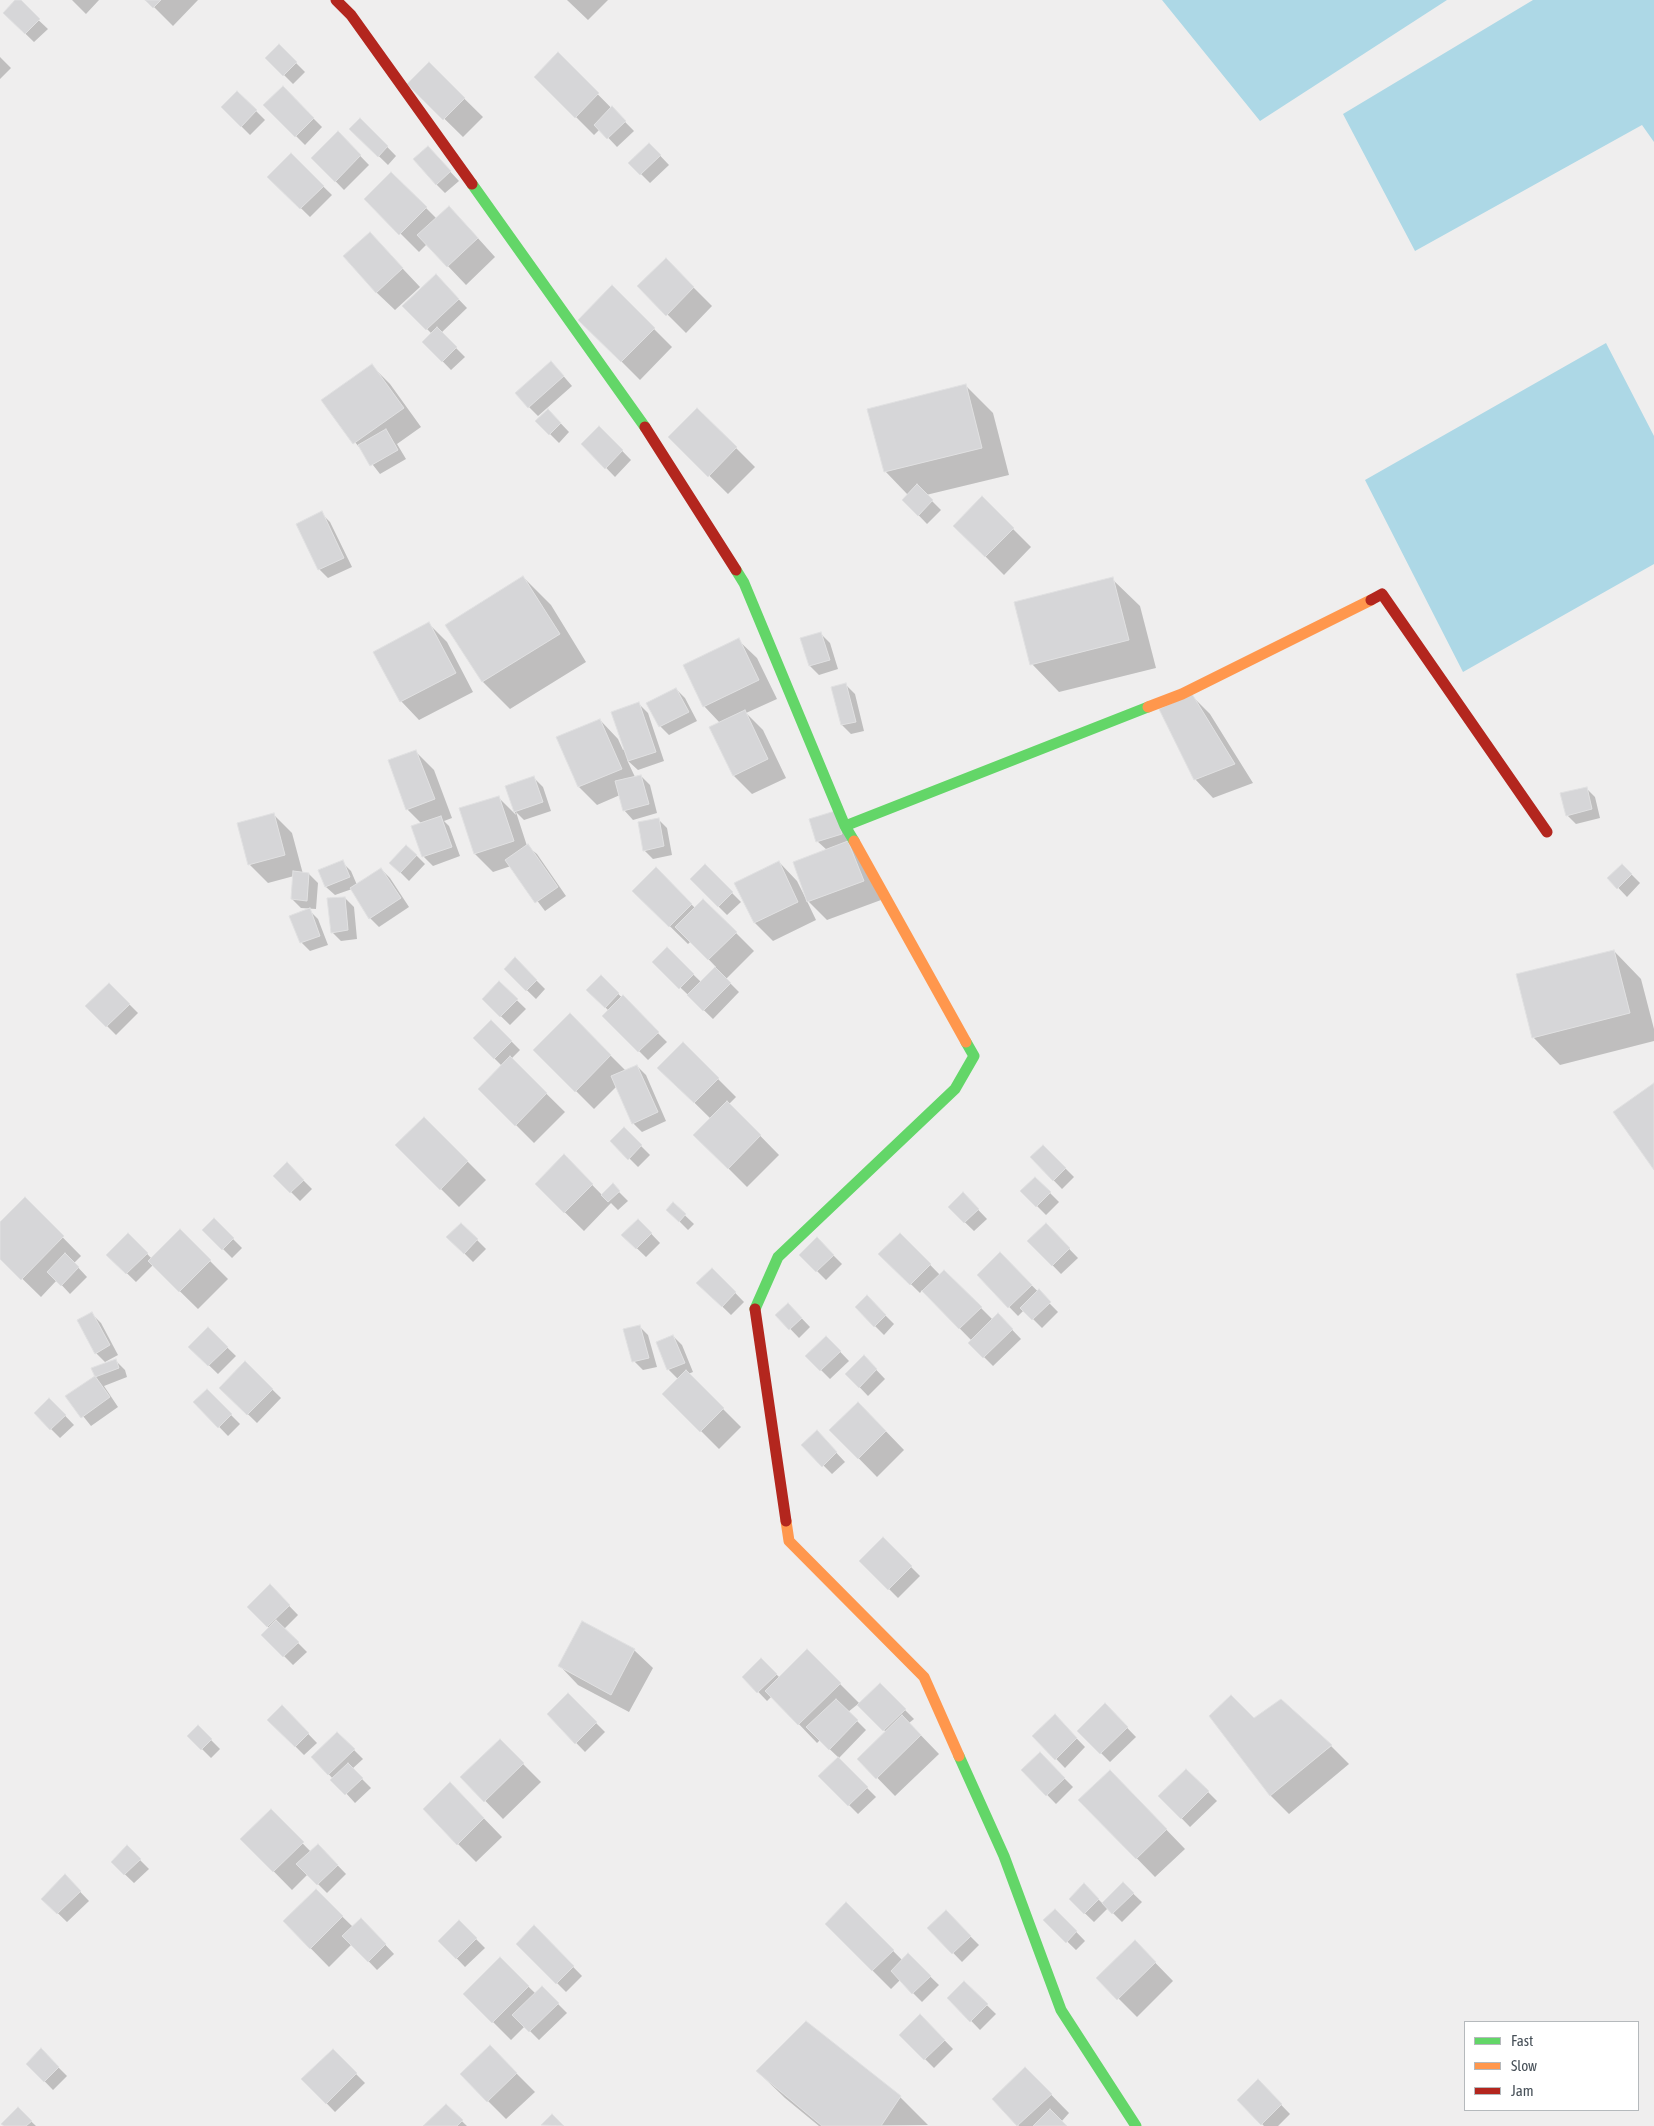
<!DOCTYPE html>
<html>
<head>
<meta charset="utf-8">
<style>
	body { margin:0 }
	#map { position:relative; width:1654px; height:2126px; overflow:hidden; background:#efeeee; font-family:"Asap Condensed",sans-serif }
	canvas { display:block }
	.legend { position:absolute; left:1464px; top:2021px; width:175px; height:90px; box-sizing:border-box; background:#fff; border:1px solid #b5b9bc; margin:0; padding:6px 9px; list-style:none; font-size:15px; color:#475058 }
	.legend li { display:flex; align-items:center; gap:10px; height:25px }
	.legend b { width:25px; border:1px solid #b5b9bc }
</style>
</head>
<body>
<div id="map">
<canvas width="1654" height="2126"></canvas>
<ul class="legend">
<li><b style="height:6px;background:#63d668"></b>Fast</li>
<li><b style="height:6px;background:#ff974d"></b>Slow</li>
<li><b style="height:6px;background:#b3261e"></b>Jam</li>
</ul>
</div>
<script>
const c = document.querySelector('canvas').getContext('2d');
c.lineJoin = 'round';
function paint(path, color) { c.fillStyle = color; c.fill(path, 'evenodd'); }
const shape = rows => new Path2D(rows.map(r => 'M' + r).join(''));
function trace(path, color, width, dash) { c.strokeStyle = color; c.lineWidth = width; c.lineCap = dash ? 'butt' : 'round'; c.setLineDash(dash || []); c.stroke(path); }
paint(shape([
	[1162,0,1447,0,1260,121],
	[1533,0,1654,0,1654,142,1642,125,1415,251,1343,114],
	[1606,343,1654,436,1654,564,1463,672,1365,480]
]), '#add8e6');
paint(shape([
	[17,0,48,29,34,42,4,13],
	[72,0,99,0,86,14],
	[147,0,198,0,173,26],
	[567,0,608,0,588,20],
	[279,46,305,72,293,84,267,58],
	[558,54,634,131,617,147,600,129,594,135,536,77],
	[0,57,11,68,0,79],
	[429,64,483,117,463,137,409,84],
	[283,88,322,127,305,145,265,105],
	[237,92,265,120,250,135,222,107],
	[360,119,396,156,388,165,351,129],
	[338,133,369,165,344,190,313,158],
	[649,144,669,165,650,183,630,163],
	[428,148,459,181,445,193,436,184],
	[291,155,332,195,310,217,269,177],
	[391,173,437,219,467,226,495,257,466,285,427,244,419,252,366,199],
	[370,234,420,287,395,310,376,292],
	[666,260,712,306,686,333,639,286],
	[445,285,467,308,441,333,465,357,451,370,424,342,432,334,404,306],
	[612,287,672,347,640,380,580,320],
	[371,365,390,384,421,427,397,444,406,459,380,474,323,401],
	[560,372,572,386,538,416,529,407],
	[966,386,993,413,1009,475,926,495,941,510,927,524,904,500,908,495,885,471],
	[697,409,755,467,728,494,670,437],
	[548,410,569,432,559,443,537,421],
	[599,427,631,460,615,477,583,444],
	[982,498,1031,547,1004,575,955,526],
	[321,513,330,522,352,567,328,578,319,569],
	[523,577,551,605,586,662,510,709,483,682],
	[1112,579,1140,606,1156,668,1059,692,1032,664],
	[429,624,447,642,473,692,419,720,401,701],
	[821,634,830,643,838,669,819,675,810,666],
	[738,640,757,658,777,699,746,713,763,730,786,778,752,794,734,776,710,727,720,723,704,706],
	[846,685,855,694,864,731,851,734,842,725],
	[676,689,685,698,697,721,669,735,660,726],
	[1192,696,1210,714,1253,783,1213,798,1195,779],
	[639,704,648,713,664,761,638,770,627,760,635,777,641,776,650,785,657,813,633,820,624,810,620,795,597,805,579,787,600,720,618,739,623,750,625,749],
	[416,752,434,770,452,818,444,821,449,826,460,856,433,866,424,857,413,827,422,824,407,809],
	[534,778,543,787,551,811,524,820,516,812,527,846,537,854,566,896,545,911,511,866,493,872,475,854,498,797,516,815,506,787],
	[1586,788,1595,797,1600,818,1576,824,1567,815],
	[835,813,881,900,827,920,806,899,816,920,773,941,755,923,735,883,779,862,797,881,805,897,807,897,827,850,817,841],
	[274,815,292,833,303,874,309,874,318,883,316,909,301,908,292,899,294,876,268,883,250,865],
	[658,819,667,828,672,855,653,859,644,850],
	[416,855,425,864,409,881,391,863],
	[342,862,351,871,357,885,381,869,390,878,409,907,379,927,370,918,352,889,335,895,326,887],
	[1622,865,1640,883,1627,897,1609,878],
	[705,866,741,902,727,915,691,879],
	[656,869,695,908,703,900,754,951,726,979,739,992,713,1019,654,962,667,949,701,982,716,967,691,941,688,944,634,891],
	[345,898,354,907,357,939,341,941,332,932],
	[309,910,318,919,328,945,310,951,301,942],
	[1614,951,1641,979,1654,1029,1654,1041,1560,1065,1533,1037],
	[515,959,545,989,536,999,505,969],
	[601,977,667,1042,648,1060,604,1016,609,1011,588,990],
	[499,983,526,1009,510,1025,483,999],
	[109,984,138,1013,116,1035,87,1006],
	[570,1015,626,1071,637,1066,646,1075,666,1121,642,1132,633,1123,617,1086,594,1109,535,1050],
	[491,1021,520,1050,511,1059,565,1112,534,1143,480,1089,502,1066,474,1038],
	[683,1044,736,1097,729,1104,779,1155,747,1187,695,1135,711,1119,659,1068],
	[424,1118,486,1180,459,1207,397,1145],
	[624,1129,650,1155,638,1167,612,1141],
	[1043,1146,1074,1177,1062,1189,1032,1158],
	[564,1156,602,1195,612,1185,628,1201,618,1210,611,1203,584,1231,536,1184],
	[287,1164,312,1189,300,1201,275,1176],
	[1035,1178,1059,1202,1046,1215,1022,1191],
	[963,1194,987,1219,974,1231,949,1207],
	[25,1199,81,1256,74,1263,87,1277,70,1294,57,1280,41,1297,0,1257,0,1224],
	[673,1204,694,1224,688,1230,668,1210],
	[214,1220,242,1248,232,1258,204,1230],
	[638,1220,660,1243,646,1257,623,1235],
	[461,1224,486,1249,473,1262,448,1237],
	[1046,1225,1078,1258,1061,1274,1029,1241],
	[180,1231,228,1279,198,1309,153,1265,136,1282,108,1255,128,1234,152,1259],
	[900,1234,940,1275,944,1271,993,1320,998,1315,1021,1339,993,1366,970,1343,972,1341,922,1290,920,1293,880,1254],
	[817,1239,842,1264,826,1280,801,1255],
	[1000,1253,1058,1312,1042,1328,1024,1310,1018,1316,978,1275],
	[712,1269,744,1302,731,1315,698,1283],
	[867,1297,894,1324,884,1335,856,1307],
	[788,1304,810,1327,799,1338,777,1315],
	[92,1314,101,1323,118,1355,105,1362,96,1353],
	[639,1326,648,1335,657,1367,643,1370,634,1361],
	[208,1329,236,1356,218,1374,190,1347],
	[673,1336,682,1345,693,1372,688,1374,741,1427,719,1449,664,1394,678,1379,668,1369],
	[826,1337,849,1361,830,1379,807,1356],
	[864,1357,885,1379,868,1396,847,1374],
	[116,1361,125,1370,127,1377,104,1386,118,1407,91,1426,67,1396],
	[245,1363,281,1398,257,1423,221,1388],
	[207,1391,240,1424,228,1436,195,1402],
	[49,1399,74,1425,60,1438,35,1413],
	[877,1422,904,1450,877,1477,831,1430],
	[817,1432,845,1462,832,1474,803,1445],
	[883,1539,920,1576,898,1598,861,1561],
	[270,1586,298,1615,284,1629,307,1652,293,1665,263,1635,269,1628,248,1607],
	[634,1650,653,1668,629,1712,578,1685,560,1666],
	[807,1651,860,1704,880,1685,914,1719,909,1723,939,1754,895,1796,859,1759,886,1732,858,1704,848,1712,866,1730,839,1758,820,1740,817,1743,772,1696,767,1701,744,1677,761,1659,780,1678],
	[568,1695,605,1732,585,1752,548,1714],
	[1105,1705,1136,1737,1110,1762,1079,1731],
	[282,1707,317,1743,304,1755,269,1720],
	[1055,1716,1085,1747,1065,1768,1034,1736],
	[198,1727,220,1749,211,1758,189,1736],
	[337,1733,363,1759,352,1769,371,1788,355,1803,313,1757],
	[500,1741,541,1782,503,1819,462,1777],
	[1331,1746,1349,1764,1289,1814,1270,1795],
	[1040,1754,1073,1787,1056,1804,1023,1770],
	[838,1759,876,1797,858,1814,820,1776],
	[1186,1770,1217,1801,1190,1827,1160,1796],
	[1128,1790,1185,1849,1155,1877,1080,1800],
	[468,1802,502,1837,476,1862,458,1844],
	[271,1811,311,1852,318,1845,346,1874,327,1893,308,1874,292,1890,242,1839],
	[127,1847,149,1869,134,1883,112,1862],
	[65,1876,89,1901,67,1922,43,1899],
	[1123,1884,1142,1902,1122,1922,1108,1908,1094,1922,1070,1899,1084,1885,1103,1904],
	[316,1891,353,1927,361,1919,394,1954,377,1970,352,1944,329,1967,284,1921],
	[846,1903,903,1961,908,1955,939,1985,922,2002,900,1980,891,1989,826,1924],
	[1055,1910,1085,1941,1076,1950,1045,1920],
	[946,1912,979,1945,962,1962,929,1928],
	[459,1922,485,1948,465,1967,440,1941],
	[534,1927,582,1976,566,1992,518,1944],
	[1135,1942,1173,1981,1137,2017,1098,1978],
	[500,1959,536,1994,542,1988,567,2013,539,2040,525,2026,511,2040,465,1994],
	[964,1983,996,2014,980,2030,949,1998],
	[920,2015,953,2049,934,2068,901,2035],
	[490,2047,535,2092,506,2119,488,2101],
	[41,2050,67,2076,53,2090,28,2064],
	[332,2050,365,2083,335,2112,303,2079],
	[1025,2068,1069,2113,1061,2122,1065,2126,1019,2126,994,2099],
	[757,2071,900,2097,928,2125,819,2126,785,2098],
	[1258,2081,1290,2114,1278,2126,1264,2126,1239,2100],
	[446,2106,467,2126,425,2126],
	[18,2109,36,2126,5,2126]
]), '#0003');
const building = shape([
	[15,0,21,0,40,19,25,34,3,13,15,0],
	[145,0,161,0,153,8,145,0],
	[279,44,297,62,283,76,265,58,279,44],
	[558,52,599,93,575,118,534,77,558,52],
	[429,62,465,98,443,120,407,84,429,62],
	[283,86,314,118,295,137,263,105,283,86],
	[237,91,257,110,241,127,221,107,237,91],
	[612,106,626,121,607,139,594,125,612,106],
	[360,118,388,146,378,157,349,129,360,118],
	[338,131,361,155,335,182,311,158,338,131],
	[649,143,661,155,640,175,628,163,649,143],
	[428,146,451,171,436,185,413,159,428,146],
	[291,153,324,186,300,209,267,177,291,153],
	[391,172,427,207,399,235,364,199,391,172],
	[449,206,478,238,447,267,417,235,449,206],
	[370,232,403,268,376,293,343,256,370,232],
	[666,258,694,287,666,316,637,286,666,258],
	[436,274,459,299,426,330,402,306,436,274],
	[612,285,655,328,621,362,578,320,612,285],
	[437,327,457,347,442,362,422,342,437,327],
	[551,361,564,376,528,408,515,393,551,361],
	[372,364,404,408,353,444,321,400,372,364],
	[966,384,982,448,884,472,867,409,966,384],
	[697,408,737,447,708,477,668,437,697,408],
	[548,409,561,423,549,435,535,421,548,409],
	[599,426,623,450,605,469,581,444,599,426],
	[386,429,398,450,370,466,358,445,386,429],
	[917,484,933,500,918,516,902,500,917,484],
	[982,496,1014,528,985,557,953,526,982,496],
	[322,511,344,558,318,570,296,524,322,511],
	[523,576,560,634,482,682,445,625,523,576],
	[1113,577,1129,640,1030,665,1014,602,1113,577],
	[429,622,456,673,400,702,373,652,429,622],
	[821,632,830,660,809,666,800,638,821,632],
	[739,638,759,680,703,707,683,665,739,638],
	[846,683,856,722,841,725,831,687,846,683],
	[676,688,689,712,659,727,646,703,676,688],
	[1192,694,1235,764,1194,780,1159,709,1192,694],
	[639,702,656,752,628,761,611,712,639,702],
	[745,710,768,759,733,776,709,727,745,710],
	[600,719,622,769,578,787,556,737,600,719],
	[416,750,435,799,406,810,388,760,416,750],
	[641,775,649,804,623,811,615,781,641,775],
	[534,776,543,802,514,812,505,786,534,776],
	[1587,787,1592,809,1566,816,1560,793,1587,787],
	[499,796,514,841,474,854,459,808,499,796],
	[835,811,842,834,816,842,809,819,835,811],
	[274,813,285,855,248,865,237,823,274,813],
	[441,816,452,847,422,857,411,826,441,816],
	[659,818,664,846,643,851,638,822,659,818],
	[848,841,864,881,807,902,793,862,848,841],
	[528,844,558,887,535,903,505,860,528,844],
	[406,845,417,855,400,873,389,863,406,845],
	[343,860,350,877,325,887,318,870,343,860],
	[779,861,798,902,754,923,734,883,779,861],
	[705,864,733,892,718,907,690,879,705,864],
	[1622,864,1632,874,1617,889,1607,878,1622,864],
	[656,867,692,904,669,927,632,891,656,867],
	[381,868,401,898,369,919,350,888,381,868],
	[293,871,309,873,307,901,291,899,293,871],
	[345,897,348,930,331,933,327,898,345,897],
	[703,899,737,932,708,960,675,927,703,899],
	[310,908,320,936,300,943,289,916,310,908],
	[667,947,694,974,679,989,652,962,667,947],
	[1614,950,1630,1013,1532,1038,1516,974,1614,950],
	[515,957,537,980,526,991,504,969,515,957],
	[715,967,731,983,703,1011,687,995,715,967],
	[601,975,619,993,605,1008,586,990,601,975],
	[499,981,518,999,500,1017,482,999,499,981],
	[109,983,130,1004,106,1027,85,1006,109,983],
	[623,995,659,1032,638,1052,602,1016,623,995],
	[570,1013,611,1055,575,1092,533,1050,570,1013],
	[491,1020,512,1041,494,1059,473,1038,491,1020],
	[683,1042,719,1078,694,1103,657,1068,683,1042],
	[510,1056,547,1093,515,1126,478,1089,510,1056],
	[637,1065,658,1112,632,1124,611,1076,637,1065],
	[1654,1083,1654,1170,1613,1112,1654,1083],
	[727,1101,761,1135,728,1169,693,1135,727,1101],
	[424,1117,468,1161,440,1190,395,1145,424,1117],
	[624,1127,642,1145,628,1160,610,1141,624,1127],
	[1043,1145,1066,1168,1053,1181,1030,1157,1043,1145],
	[564,1154,593,1184,564,1213,535,1184,564,1154],
	[287,1162,304,1180,290,1193,273,1176,287,1162],
	[1035,1177,1051,1192,1036,1207,1020,1191,1035,1177],
	[613,1183,620,1191,608,1202,601,1195,613,1183],
	[963,1192,979,1209,964,1223,948,1207,963,1192],
	[25,1197,64,1236,21,1280,0,1259,0,1222,25,1197],
	[673,1202,686,1214,679,1222,666,1210,673,1202],
	[214,1218,234,1238,222,1250,202,1230,214,1218],
	[638,1219,652,1233,636,1249,621,1235,638,1219],
	[461,1223,478,1239,464,1254,446,1237,461,1223],
	[1046,1223,1070,1248,1052,1266,1027,1241,1046,1223],
	[180,1229,211,1260,179,1292,148,1261,180,1229],
	[128,1233,148,1253,126,1274,106,1255,128,1233],
	[900,1233,931,1264,910,1285,878,1254,900,1233],
	[817,1237,834,1255,816,1272,799,1255,817,1237],
	[1000,1252,1032,1285,1008,1308,977,1275,1000,1252],
	[65,1253,79,1267,61,1286,47,1272,65,1253],
	[712,1268,736,1292,722,1307,696,1283,712,1268],
	[944,1270,982,1307,959,1329,922,1291,944,1270],
	[1039,1289,1051,1302,1032,1320,1020,1308,1039,1289],
	[867,1295,886,1315,874,1327,855,1307,867,1295],
	[788,1303,802,1318,789,1330,775,1315,788,1303],
	[92,1312,110,1345,95,1354,77,1320,92,1312],
	[998,1313,1013,1329,983,1358,968,1343,998,1313],
	[640,1325,649,1358,632,1362,623,1329,640,1325],
	[208,1327,228,1347,208,1366,188,1347,208,1327],
	[673,1335,685,1363,667,1370,656,1342,673,1335],
	[826,1336,841,1351,820,1371,805,1356,826,1336],
	[864,1355,877,1369,859,1388,845,1374,864,1355],
	[116,1359,119,1368,95,1377,91,1368,116,1359],
	[245,1361,273,1389,247,1415,219,1388,245,1361],
	[686,1370,724,1408,700,1432,662,1394,686,1370],
	[95,1376,110,1397,81,1418,65,1396,95,1376],
	[207,1389,232,1414,218,1428,193,1402,207,1389],
	[49,1398,66,1415,50,1430,34,1413,49,1398],
	[858,1402,886,1431,858,1459,829,1430,858,1402],
	[817,1430,837,1452,822,1467,801,1445,817,1430],
	[883,1537,912,1566,888,1590,859,1561,883,1537],
	[270,1584,290,1605,267,1627,247,1607,270,1584],
	[276,1620,299,1642,283,1657,261,1635,276,1620],
	[582,1621,635,1649,611,1695,558,1666,582,1621],
	[807,1649,841,1683,798,1725,765,1691,807,1649],
	[761,1658,777,1674,757,1693,742,1677,761,1658],
	[880,1683,906,1709,883,1731,857,1705,880,1683],
	[568,1693,597,1722,575,1744,547,1714,568,1693],
	[1231,1695,1254,1718,1281,1699,1332,1745,1270,1796,1209,1716,1231,1695],
	[836,1699,858,1720,829,1750,806,1727,836,1699],
	[1105,1703,1128,1727,1100,1754,1077,1731,1105,1703],
	[282,1705,309,1733,295,1747,267,1720,282,1705],
	[1055,1714,1077,1738,1055,1760,1032,1736,1055,1714],
	[902,1715,921,1735,876,1779,857,1759,902,1715],
	[198,1725,212,1739,201,1750,187,1736,198,1725],
	[337,1732,355,1749,328,1775,311,1757,337,1732],
	[500,1739,524,1763,484,1802,460,1777,500,1739],
	[1040,1752,1065,1778,1046,1796,1021,1770,1040,1752],
	[838,1757,868,1787,848,1806,818,1776,838,1757],
	[348,1763,363,1778,345,1795,330,1780,348,1763],
	[1186,1769,1209,1791,1181,1819,1158,1796,1186,1769],
	[1110,1770,1167,1829,1136,1859,1078,1800,1110,1770],
	[450,1782,484,1818,457,1845,423,1809,450,1782],
	[271,1809,304,1842,273,1872,240,1839,271,1809],
	[318,1844,338,1865,317,1885,296,1864,318,1844],
	[127,1845,141,1859,124,1875,111,1862,127,1845],
	[65,1874,81,1891,57,1914,41,1899,65,1874],
	[1123,1882,1134,1893,1112,1914,1102,1903,1123,1882],
	[1084,1883,1099,1899,1084,1914,1069,1899,1084,1883],
	[316,1889,343,1916,310,1949,283,1921,316,1889],
	[846,1902,894,1950,872,1971,825,1924,846,1902],
	[1055,1909,1077,1931,1066,1943,1043,1920,1055,1909],
	[946,1910,971,1936,952,1954,927,1928,946,1910],
	[361,1918,386,1944,368,1962,342,1936,361,1918],
	[459,1920,477,1938,456,1959,438,1941,459,1920],
	[534,1925,574,1966,556,1984,516,1944,534,1925],
	[1135,1940,1156,1962,1117,2000,1096,1978,1135,1940],
	[908,1953,931,1976,912,1994,891,1971,908,1953],
	[500,1957,529,1986,492,2023,463,1994,500,1957],
	[964,1981,988,2004,970,2022,947,1998,964,1981],
	[542,1986,559,2003,529,2032,512,2015,542,1986],
	[920,2014,945,2040,924,2060,899,2035,920,2014],
	[806,2021,901,2096,881,2126,822,2126,756,2071,806,2021],
	[490,2045,517,2073,487,2102,460,2074,490,2045],
	[41,2048,59,2067,44,2082,26,2064,41,2048],
	[333,2049,357,2073,326,2104,301,2079,333,2049],
	[1025,2067,1052,2094,1017,2126,992,2099,1025,2067],
	[1258,2079,1282,2104,1261,2125,1237,2100,1258,2079],
	[446,2104,463,2120,457,2126,423,2126,446,2104],
	[18,2107,32,2121,26,2126,4,2126,1,2124,18,2107],
	[1050,2109,1067,2126,1033,2126,1050,2109],
	[552,2114,564,2126,541,2125,552,2114]
]);
paint(building, '#d6d6d8');
trace(building, '#e0e0e1', 1);
trace(shape([
	[472,184,645,427],
	[736,570,744,583,845,826,854,841],
	[845,826,1148,707],
	[755,1309,778,1257,955,1089,974,1056,966,1042],
	[959,1756,1004,1856,1061,2010,1136,2126]
]), '#63d668', 11);
trace(shape([
	[1148,707,1182,694,1371,600],
	[854,841,966,1042],
	[786,1521,789,1541,924,1677,959,1756]
]), '#ff974d', 11);
trace(shape([
	[336,0,351,15,472,184],
	[645,427,736,570],
	[1371,600,1382,594,1547,832],
	[755,1309,786,1521]
]), '#b3261e', 11);
</script>
</body>
</html>
